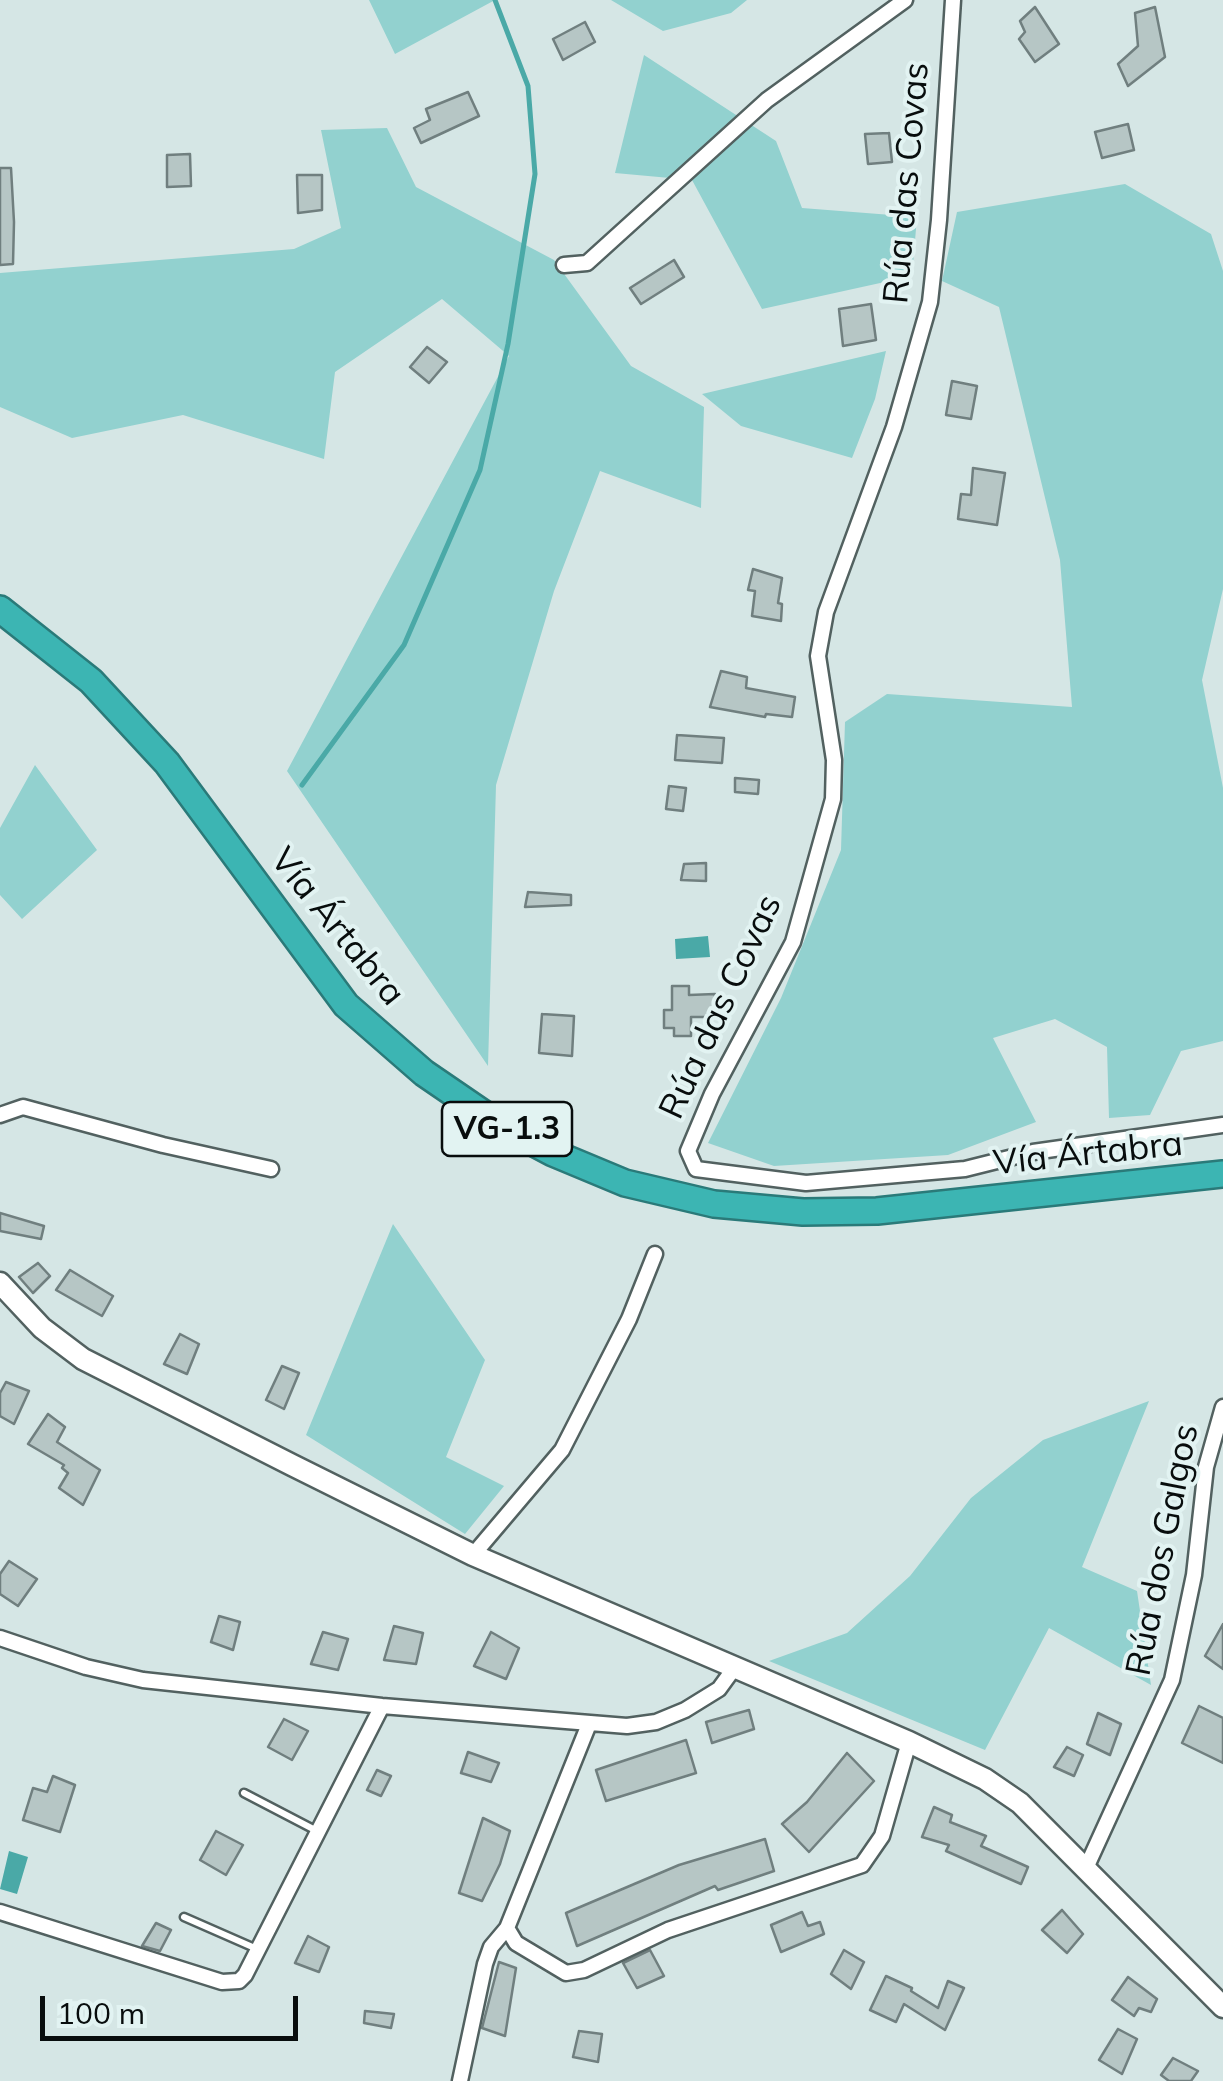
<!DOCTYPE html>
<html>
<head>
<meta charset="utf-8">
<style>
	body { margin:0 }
	#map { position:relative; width:1223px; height:2081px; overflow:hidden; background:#d5e6e5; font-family:Mulish,sans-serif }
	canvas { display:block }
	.scale { position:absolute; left:40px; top:1996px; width:258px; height:45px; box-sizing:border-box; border:5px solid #080d0d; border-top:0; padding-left:12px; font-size:30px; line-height:35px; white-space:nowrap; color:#080d0d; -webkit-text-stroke:8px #e2f3f2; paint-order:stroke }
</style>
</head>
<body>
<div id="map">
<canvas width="1223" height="2081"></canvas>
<div class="scale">100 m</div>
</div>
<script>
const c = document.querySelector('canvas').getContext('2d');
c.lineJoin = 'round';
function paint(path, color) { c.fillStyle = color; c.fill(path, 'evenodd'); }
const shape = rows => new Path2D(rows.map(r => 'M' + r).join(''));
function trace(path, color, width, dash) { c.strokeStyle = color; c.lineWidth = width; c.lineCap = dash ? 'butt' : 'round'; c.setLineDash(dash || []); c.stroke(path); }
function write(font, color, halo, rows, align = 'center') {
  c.font = font + ' Mulish,sans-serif'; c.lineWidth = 8; c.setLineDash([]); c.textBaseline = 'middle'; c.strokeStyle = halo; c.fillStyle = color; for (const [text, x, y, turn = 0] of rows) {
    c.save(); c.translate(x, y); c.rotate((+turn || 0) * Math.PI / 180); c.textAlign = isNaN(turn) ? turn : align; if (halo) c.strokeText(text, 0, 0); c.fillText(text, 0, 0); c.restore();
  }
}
paint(shape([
	[369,0,495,0,395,54],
	[611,0,747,0,731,13,663,31],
	[644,55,776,141,802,208,917,217,912,276,762,309,692,180,615,173],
	[387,128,416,187,554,260,631,366,704,407,701,508,600,471,554,591,496,785,488,1066,287,771,509,356,442,299,335,372,324,459,183,415,72,438,0,407,0,273,294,249,341,228,321,130],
	[1125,184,1211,234,1223,271,1223,589,1202,680,1223,788,1223,1041,1181,1051,1150,1115,1109,1118,1107,1047,1055,1019,993,1038,1036,1122,948,1155,774,1166,708,1143,781,998,841,850,845,722,887,694,1072,707,1060,560,999,307,942,281,957,212],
	[886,351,875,399,852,458,741,426,702,394],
	[35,765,97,850,22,919,0,895,0,828],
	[393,1224,485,1360,446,1457,504,1486,465,1534,306,1435],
	[1149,1401,1082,1567,1137,1591,1151,1685,1049,1628,985,1750,769,1661,847,1633,910,1576,971,1498,1043,1440]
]), '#92d1cf');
paint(shape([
	[708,936,710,957,676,959,675,939],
	[9,1851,28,1857,17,1894,0,1889]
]), '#4aa9a7');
trace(shape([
	[302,785,404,645,480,470,508,344,535,174,528,86,495,0]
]), '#4aa9a7', 5);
const building = shape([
	[1035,7,1059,44,1035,62,1019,39,1025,32,1020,21,1035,7],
	[1155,7,1165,57,1128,86,1118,64,1138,46,1135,13,1155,7],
	[585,22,595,42,563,60,553,39,585,22],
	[468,92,479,116,421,143,414,128,430,120,426,109,468,92],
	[1128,124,1134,150,1102,158,1095,132,1128,124],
	[889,133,892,162,868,164,865,134,889,133],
	[190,154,191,186,167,187,167,155,190,154],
	[0,168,11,168,14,222,13,264,0,265,0,168],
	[297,175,322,175,322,210,298,213,297,175],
	[674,260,684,277,641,304,630,288,674,260],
	[871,304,876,340,843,346,839,309,871,304],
	[427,347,447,362,429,383,410,367,427,347],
	[952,381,977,386,971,419,946,415,952,381],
	[973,468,1005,473,997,525,958,519,961,494,971,495,973,468],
	[753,569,782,578,778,603,782,604,781,621,752,616,755,591,748,590,753,569],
	[721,671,747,677,746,688,795,697,792,717,766,714,765,717,710,707,721,671],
	[677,735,724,738,722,763,675,760,677,735],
	[735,778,759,780,758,794,735,792,735,778],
	[669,786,686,788,683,811,666,809,669,786],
	[706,863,706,881,681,880,684,864,706,863],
	[528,892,571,895,571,905,525,907,528,892],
	[672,986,689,986,689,995,715,994,714,1017,691,1017,691,1036,674,1036,674,1028,664,1028,664,1010,672,1010,672,986],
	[542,1014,574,1016,572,1056,539,1053,542,1014],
	[0,1213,44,1226,41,1239,0,1231,0,1213],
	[38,1263,50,1276,33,1293,19,1277,38,1263],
	[70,1270,113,1296,102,1316,56,1290,70,1270],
	[180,1334,199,1344,187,1374,164,1364,180,1334],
	[282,1366,299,1373,284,1409,266,1400,282,1366],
	[6,1382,29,1391,14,1424,0,1416,0,1393,6,1382],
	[48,1414,65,1427,57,1442,100,1470,83,1505,59,1488,68,1473,62,1468,64,1465,28,1444,48,1414],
	[9,1561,37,1579,18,1606,0,1594,0,1574,9,1561],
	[219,1616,240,1622,233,1650,211,1642,219,1616],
	[1223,1624,1223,1669,1205,1656,1223,1624],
	[394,1626,423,1633,416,1664,384,1660,394,1626],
	[323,1632,348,1639,338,1670,311,1664,323,1632],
	[491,1632,519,1648,506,1679,474,1666,491,1632],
	[1199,1706,1223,1718,1223,1763,1182,1743,1199,1706],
	[749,1710,754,1729,712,1743,706,1722,749,1710],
	[1098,1713,1121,1724,1110,1755,1087,1744,1098,1713],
	[284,1719,308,1731,292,1760,268,1747,284,1719],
	[686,1740,696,1773,606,1801,596,1770,686,1740],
	[1067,1747,1083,1755,1074,1776,1054,1767,1067,1747],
	[468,1752,499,1763,491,1782,461,1773,468,1752],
	[847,1753,874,1781,809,1852,782,1824,807,1802,847,1753],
	[377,1770,391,1776,381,1796,367,1790,377,1770],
	[53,1776,75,1785,60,1832,23,1820,33,1788,47,1792,53,1776],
	[934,1807,952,1815,950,1822,986,1836,981,1846,1028,1867,1021,1884,946,1851,949,1845,922,1837,934,1807],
	[483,1818,510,1831,500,1864,482,1901,459,1893,483,1818],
	[216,1831,243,1845,226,1875,200,1860,216,1831],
	[765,1839,774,1871,718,1890,715,1886,577,1946,566,1913,679,1865,765,1839],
	[1062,1910,1083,1934,1067,1953,1042,1930,1062,1910],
	[802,1912,808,1926,820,1922,824,1934,781,1952,771,1925,802,1912],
	[156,1923,171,1930,160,1951,142,1946,156,1923],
	[308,1936,329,1947,319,1972,295,1963,308,1936],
	[650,1950,664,1976,637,1988,623,1963,650,1950],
	[844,1950,864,1962,851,1989,831,1974,844,1950],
	[499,1962,516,1968,505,2036,482,2028,499,1962],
	[886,1976,912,1988,911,1991,938,2008,948,1981,964,1988,945,2030,904,2004,896,2022,870,2010,886,1976],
	[1128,1977,1157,1999,1151,2012,1139,2008,1134,2016,1112,2000,1128,1977],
	[365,2011,394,2014,391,2028,364,2023,365,2011],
	[1118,2029,1137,2039,1122,2074,1099,2060,1118,2029],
	[579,2031,602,2034,598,2062,573,2057,579,2031],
	[1173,2058,1198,2071,1191,2081,1169,2081,1161,2075,1173,2058]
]);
paint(building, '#b6c6c5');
trace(building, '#707f7f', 2.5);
const lane = shape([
	[244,1793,317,1831],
	[184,1917,257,1949]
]);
const street = shape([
	[953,0,939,220,930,302,894,427,826,612,818,656,834,760,833,799,793,942,712,1094,688,1151,696,1169,806,1183,965,1169,1033,1152,1223,1125],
	[564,265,587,263,767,100,905,0],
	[0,1115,23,1107,163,1145,271,1169],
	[473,1555,562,1450,629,1319,655,1254],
	[0,1638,86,1667,143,1680,382,1706,627,1726,656,1722,685,1710,719,1689,735,1667],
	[589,1724,507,1928,516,1943,566,1973,584,1970,668,1930,862,1865,882,1836,909,1742],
	[1086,1868,1172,1680,1194,1575,1206,1467,1223,1407],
	[0,1912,222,1982,239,1981,245,1975,382,1706],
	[460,2081,485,1964,491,1947,507,1928]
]);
const secondary = shape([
	[0,1283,42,1328,83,1359,292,1465,473,1555,909,1742,985,1779,1020,1803,1223,2007]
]);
const highway = shape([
	[0,609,91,681,167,763,346,1005,424,1073,500,1125,553,1153,625,1183,714,1204,803,1212,877,1211,1223,1174]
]);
trace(lane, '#526160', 11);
trace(street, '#526160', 19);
trace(secondary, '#526160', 25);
trace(highway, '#2a7a79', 30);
trace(lane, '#fff', 6);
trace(street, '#fff', 14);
trace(secondary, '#fff', 20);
trace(highway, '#3cb5b3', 25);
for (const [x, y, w] of [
	[507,1129,130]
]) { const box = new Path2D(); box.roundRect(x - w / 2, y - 27, w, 54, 8); c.fillStyle = '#e2f3f2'; c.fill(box); trace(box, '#080d0d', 2.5); }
write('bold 32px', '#080d0d', null, [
	["VG-1.3",507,1129]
]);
write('35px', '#080d0d', '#e2f3f2', [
	["Rúa das Covas",907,183,-85],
	["Vía Ártabra",337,927,51],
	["Rúa das Covas",721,1007,-65],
	["Vía Ártabra",1088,1154,-6],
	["Rúa dos Galgos",1163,1550,-79]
]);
</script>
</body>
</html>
